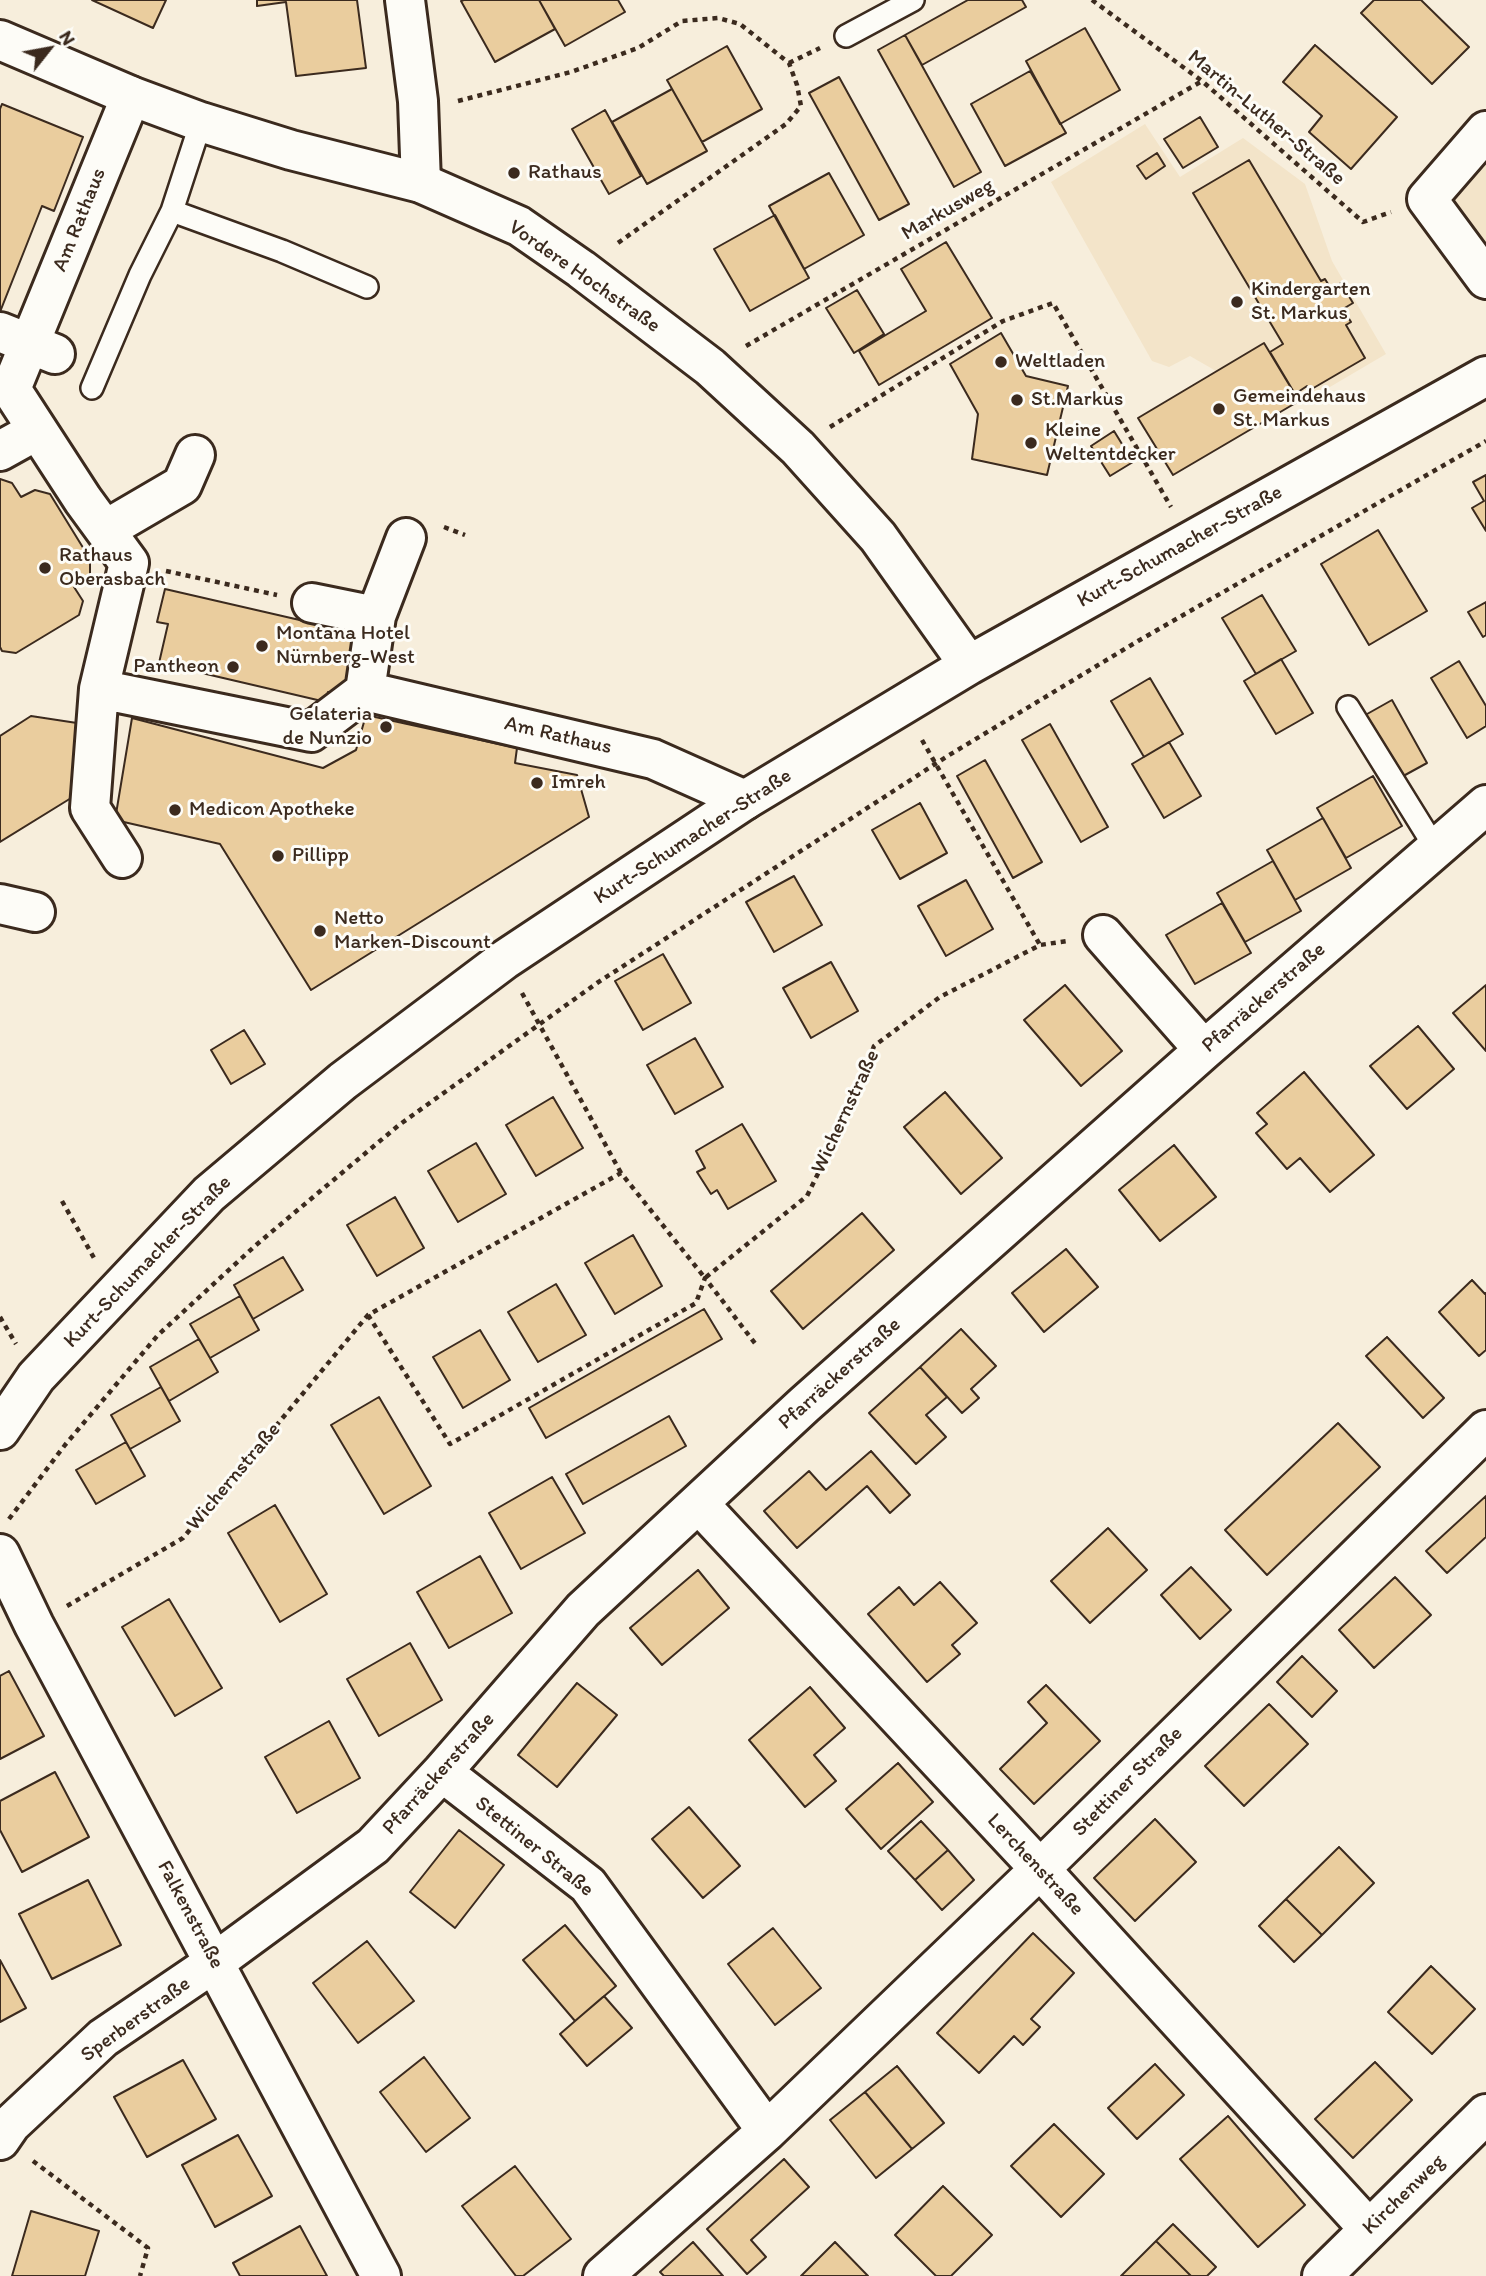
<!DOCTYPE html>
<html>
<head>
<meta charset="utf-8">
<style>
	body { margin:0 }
	#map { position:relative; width:1486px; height:2276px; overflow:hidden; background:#f7eedc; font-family:Itim,sans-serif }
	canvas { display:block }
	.north { position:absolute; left:14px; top:14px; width:70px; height:70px; -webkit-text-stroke:5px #fdfcf7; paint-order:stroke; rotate:59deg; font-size:19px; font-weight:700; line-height:28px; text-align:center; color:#3b2a1e }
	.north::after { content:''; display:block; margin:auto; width:24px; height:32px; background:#3b2a1e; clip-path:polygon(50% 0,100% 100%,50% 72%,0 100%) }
</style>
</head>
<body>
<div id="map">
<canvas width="1486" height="2276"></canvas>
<div class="north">N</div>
</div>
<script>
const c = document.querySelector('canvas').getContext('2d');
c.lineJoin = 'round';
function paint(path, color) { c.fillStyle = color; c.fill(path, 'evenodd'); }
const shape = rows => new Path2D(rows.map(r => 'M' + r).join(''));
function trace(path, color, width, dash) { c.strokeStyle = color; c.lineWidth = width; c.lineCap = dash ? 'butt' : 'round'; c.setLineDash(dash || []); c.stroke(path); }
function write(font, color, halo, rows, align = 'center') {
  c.font = font + ' Itim,sans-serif'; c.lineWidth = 6; c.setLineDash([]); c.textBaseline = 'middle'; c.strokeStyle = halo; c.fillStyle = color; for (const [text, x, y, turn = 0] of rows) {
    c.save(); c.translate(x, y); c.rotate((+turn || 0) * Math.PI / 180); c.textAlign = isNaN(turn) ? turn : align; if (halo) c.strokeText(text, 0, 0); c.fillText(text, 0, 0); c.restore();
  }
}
paint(shape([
	[1145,124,1180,177,1243,138,1305,184,1332,261,1386,354,1301,404,1265,343,1216,371,1190,356,1169,367,1152,361,1051,182],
	[1486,147,1486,262,1439,200]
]), '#f3e4c9');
const building = shape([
	[92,0,166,0,153,28,92,0],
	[257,0,357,0,366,68,296,76,286,2,257,6,257,0],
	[464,0,539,0,555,29,495,62,461,1,464,0],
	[539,0,618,0,625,12,565,46,539,0],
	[968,0,1022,0,1026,7,922,65,905,35,968,0],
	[1374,0,1421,0,1469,47,1432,84,1361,13,1374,0],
	[1085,28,1120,90,1060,124,1026,61,1085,28],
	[905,35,981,172,954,187,878,50,905,35],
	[1315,45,1397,117,1351,169,1309,132,1322,116,1283,82,1315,45],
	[727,46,762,109,702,142,667,80,727,46],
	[1030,71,1066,133,1005,166,971,104,1030,71],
	[839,77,909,204,879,220,809,93,839,77],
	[672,89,707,151,647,184,612,122,672,89],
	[2,104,83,137,54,211,42,206,0,312,0,109,2,104],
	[605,110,641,176,609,194,572,129,605,110],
	[1200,117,1218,147,1183,168,1164,139,1200,117],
	[1157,153,1165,166,1146,179,1137,166,1157,153],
	[1249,160,1321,281,1325,279,1331,289,1341,283,1353,303,1343,309,1351,322,1346,325,1365,358,1310,390,1307,386,1295,394,1270,352,1283,344,1193,193,1249,160],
	[829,173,864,235,804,269,769,206,829,173],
	[775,215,809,278,750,311,714,249,775,215],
	[946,242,992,318,879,385,859,351,926,311,901,269,946,242],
	[857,290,884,334,854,353,826,308,857,290],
	[1001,333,1026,376,1068,386,1047,475,972,459,978,414,950,364,1001,333],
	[1264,343,1299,401,1173,475,1138,418,1264,343],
	[1114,431,1133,462,1110,476,1091,446,1114,431],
	[1486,475,1486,531,1472,508,1484,501,1473,482,1486,475],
	[0,479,12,483,21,497,35,490,50,494,90,559,90,577,74,587,83,601,79,615,16,653,2,651,0,647,0,479],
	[1378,530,1427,611,1369,645,1321,564,1378,530],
	[165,589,317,624,319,618,366,628,349,698,328,692,326,702,159,663,168,624,157,622,165,589],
	[1262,595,1296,651,1256,674,1222,618,1262,595],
	[1486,602,1486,635,1483,637,1468,612,1486,602],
	[1281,659,1313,713,1276,734,1244,681,1281,659],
	[1459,661,1486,706,1486,726,1467,738,1431,678,1459,661],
	[1150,678,1183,734,1144,757,1111,701,1150,678],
	[1392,700,1427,763,1396,780,1360,718,1392,700],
	[366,715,517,748,515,763,577,775,589,817,311,990,220,844,115,820,132,718,323,768,356,750,366,715],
	[31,716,90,725,76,795,0,842,0,736,31,716],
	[1050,724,1108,827,1081,842,1022,740,1050,724],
	[1169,742,1201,796,1164,818,1132,764,1169,742],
	[985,760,1042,862,1013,878,957,776,985,760],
	[1373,776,1402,826,1346,858,1317,808,1373,776],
	[920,803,947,853,900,879,872,830,920,803],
	[1323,818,1351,868,1295,900,1267,850,1323,818],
	[1273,861,1301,911,1245,942,1217,893,1273,861],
	[794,876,822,925,774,952,746,902,794,876],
	[966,880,993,929,946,956,918,906,966,880],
	[1222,903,1251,953,1195,984,1166,935,1222,903],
	[663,954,691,1003,643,1030,615,981,663,954],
	[831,962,858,1011,811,1038,783,988,831,962],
	[1065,985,1122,1051,1081,1086,1024,1020,1065,985],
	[1486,985,1486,1051,1453,1013,1486,985],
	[1418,1026,1454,1069,1407,1109,1370,1066,1418,1026],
	[244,1030,265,1064,231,1084,211,1050,244,1030],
	[695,1038,723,1087,675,1114,647,1065,695,1038],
	[1304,1072,1374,1155,1330,1192,1300,1158,1287,1169,1256,1133,1267,1124,1257,1113,1304,1072],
	[945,1092,1002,1158,961,1194,904,1127,945,1092],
	[553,1097,583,1148,536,1176,506,1125,553,1097],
	[742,1124,776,1181,728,1209,717,1190,711,1194,697,1172,705,1168,696,1151,742,1124],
	[476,1143,506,1194,458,1222,428,1171,476,1143],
	[1174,1145,1216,1197,1160,1241,1119,1190,1174,1145],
	[395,1197,424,1248,377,1276,347,1225,395,1197],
	[862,1213,894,1250,803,1329,771,1291,862,1213],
	[633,1235,662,1286,615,1314,585,1263,633,1235],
	[1066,1249,1098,1287,1044,1332,1012,1293,1066,1249],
	[283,1257,303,1290,253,1319,234,1285,283,1257],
	[1472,1280,1485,1294,1486,1293,1486,1350,1479,1356,1439,1312,1472,1280],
	[556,1284,586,1335,538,1362,508,1312,556,1284],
	[240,1296,259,1330,210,1358,190,1324,240,1296],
	[704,1309,722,1339,546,1438,529,1408,704,1309],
	[961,1329,996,1366,971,1389,979,1398,962,1413,920,1367,961,1329],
	[480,1330,510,1380,463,1408,433,1357,480,1330],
	[1387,1337,1444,1398,1423,1418,1366,1356,1387,1337],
	[199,1339,218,1372,169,1401,150,1367,199,1339],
	[920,1367,947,1397,926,1415,946,1437,916,1464,869,1413,920,1367],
	[161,1387,180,1421,130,1449,111,1415,161,1387],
	[379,1397,431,1486,384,1514,331,1425,379,1397],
	[669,1416,686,1446,583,1504,566,1474,669,1416],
	[1338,1423,1380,1467,1267,1575,1225,1530,1338,1423],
	[126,1442,145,1476,96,1504,76,1470,126,1442],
	[871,1451,910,1495,890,1513,867,1486,797,1548,764,1511,809,1471,826,1490,871,1451],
	[552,1477,585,1533,521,1569,489,1513,552,1477],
	[1486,1496,1486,1537,1447,1573,1426,1551,1486,1496],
	[275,1505,327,1594,280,1622,228,1533,275,1505],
	[1108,1528,1147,1570,1090,1623,1051,1581,1108,1528],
	[480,1556,512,1613,449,1648,417,1592,480,1556],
	[1191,1567,1231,1610,1200,1639,1161,1595,1191,1567],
	[698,1570,729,1608,662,1665,630,1628,698,1570],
	[1395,1577,1431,1615,1374,1668,1339,1630,1395,1577],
	[940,1582,977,1623,952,1645,960,1654,927,1682,868,1614,899,1587,914,1605,940,1582],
	[169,1599,222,1688,175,1716,122,1627,169,1599],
	[410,1643,442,1700,379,1736,347,1679,410,1643],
	[1302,1656,1337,1691,1312,1717,1277,1682,1302,1656],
	[9,1671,44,1736,0,1759,0,1676,9,1671],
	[577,1683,617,1715,557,1787,518,1755,577,1683],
	[1046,1685,1100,1741,1034,1804,1000,1769,1047,1723,1028,1702,1046,1685],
	[810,1687,845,1728,814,1755,836,1781,805,1807,749,1740,810,1687],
	[1269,1704,1308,1744,1244,1806,1205,1766,1269,1704],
	[329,1721,360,1778,297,1813,265,1757,329,1721],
	[898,1763,933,1802,881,1849,846,1809,898,1763],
	[55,1772,89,1837,22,1872,0,1830,0,1801,55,1772],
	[689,1807,740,1866,703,1898,652,1839,689,1807],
	[1155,1819,1196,1862,1135,1921,1094,1878,1155,1819],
	[921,1821,948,1850,915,1880,888,1851,921,1821],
	[459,1830,504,1865,455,1928,410,1892,459,1830],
	[1339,1847,1374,1883,1322,1935,1286,1899,1339,1847],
	[948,1850,974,1880,942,1910,915,1880,948,1850],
	[88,1880,121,1945,52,1979,19,1914,88,1880],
	[1286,1899,1322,1935,1294,1962,1259,1926,1286,1899],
	[565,1925,616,1986,575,2021,523,1960,565,1925],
	[773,1928,821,1988,775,2025,728,1964,773,1928],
	[1033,1933,1074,1973,1031,2019,1040,2027,1023,2045,1014,2036,979,2073,937,2033,1033,1933],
	[367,1941,414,2001,358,2043,313,1983,367,1941],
	[0,1960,26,2008,0,2022,0,1960],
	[1431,1966,1475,2009,1432,2054,1388,2012,1431,1966],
	[604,1996,632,2028,587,2066,560,2034,604,1996],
	[424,2057,470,2118,426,2152,380,2092,424,2057],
	[183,2060,216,2119,147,2157,114,2097,183,2060],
	[1375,2062,1412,2100,1353,2158,1315,2119,1375,2062],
	[1155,2064,1184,2095,1137,2139,1108,2108,1155,2064],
	[897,2066,944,2123,912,2149,865,2092,897,2066],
	[865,2092,912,2149,876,2178,830,2120,865,2092],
	[1228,2116,1305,2205,1258,2247,1180,2159,1228,2116],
	[1054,2124,1104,2174,1061,2217,1011,2166,1054,2124],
	[238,2135,272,2196,215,2227,182,2165,238,2135],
	[784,2159,809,2187,751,2240,766,2257,747,2274,707,2229,784,2159],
	[515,2166,571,2239,523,2276,516,2276,462,2206,515,2166],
	[943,2186,992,2235,951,2276,936,2276,895,2235,943,2186],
	[31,2211,99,2231,85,2276,12,2276,31,2211],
	[1173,2224,1216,2267,1207,2276,1191,2276,1156,2241,1173,2224],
	[300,2226,327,2276,240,2276,233,2263,300,2226],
	[1156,2241,1191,2276,1121,2276,1156,2241],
	[693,2242,723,2276,664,2276,660,2272,693,2242],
	[835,2242,868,2276,801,2276,835,2242]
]);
paint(building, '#eacd9e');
trace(building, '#3b2a1e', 2);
const lane = shape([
	[846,36,913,0],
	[172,211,282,251,367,287],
	[92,388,140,275,172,211,201,122],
	[1348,707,1436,849]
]);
const street = shape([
	[405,0,418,101,421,183],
	[1486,131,1427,199,1486,279],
	[0,332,55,354],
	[0,451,36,431],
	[105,530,182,485,195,455],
	[312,603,376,616,365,691],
	[376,616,406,538],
	[99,689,311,732,365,691,653,759,745,800],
	[122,858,90,808,99,689,129,563,83,500,11,389,131,96],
	[0,904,35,912],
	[1103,935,1204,1050],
	[699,1504,1040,1869,1369,2229],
	[0,1554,34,1625,381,2276],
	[442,1772,588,1885,767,2131],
	[0,2140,11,2124,103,2038,215,1962,373,1846,442,1772,583,1610,804,1405,1204,1050,1486,805],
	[603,2276,767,2131,1040,1869,1486,1430]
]);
const secondary = shape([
	[0,40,131,96,201,122,291,150,421,183,519,226,581,269,710,367,798,448,878,537,969,665],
	[0,1430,36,1377,209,1194,343,1081,504,960,745,800,969,665,1486,376],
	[1322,2276,1486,2114]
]);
trace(lane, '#3b2a1e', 26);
trace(street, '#3b2a1e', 44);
trace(secondary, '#3b2a1e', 44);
trace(shape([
	[1092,0,1202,81,1363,222,1391,212],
	[789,63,820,48],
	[458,101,571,72,638,48,682,21,718,18,740,24,789,63,797,85,801,106,786,124,615,245],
	[746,346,1202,81],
	[830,427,1003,321,1053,303,1171,507],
	[444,527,465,535],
	[166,571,277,595],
	[922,740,1040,945],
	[522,993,621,1173],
	[62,1201,94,1258],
	[368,1315,450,1444,696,1303,705,1278,757,1346],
	[0,1317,16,1344],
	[9,1519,65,1445,158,1335,256,1245,399,1125,597,983,946,757,1138,641,1486,441],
	[67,1606,183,1538,368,1315,621,1173,705,1278,807,1196,855,1098,874,1046,940,997,1040,945,1067,941],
	[33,2161,148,2248,140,2276]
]), '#3b2a1e', 4.5, [5, 5]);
trace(lane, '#fdfcf7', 21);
trace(street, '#fdfcf7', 38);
trace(secondary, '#fdfcf7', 38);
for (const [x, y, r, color] of [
	[514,173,7,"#3b2a1e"],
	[1237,302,7,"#3b2a1e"],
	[1001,362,7,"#3b2a1e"],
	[1017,400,7,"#3b2a1e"],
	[1219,409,7,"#3b2a1e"],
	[1031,443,7,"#3b2a1e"],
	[45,568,7,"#3b2a1e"],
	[262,646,7,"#3b2a1e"],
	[233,667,7,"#3b2a1e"],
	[386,727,7,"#3b2a1e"],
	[537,783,7,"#3b2a1e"],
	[175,810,7,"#3b2a1e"],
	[278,856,7,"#3b2a1e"],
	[320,931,7,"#3b2a1e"]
]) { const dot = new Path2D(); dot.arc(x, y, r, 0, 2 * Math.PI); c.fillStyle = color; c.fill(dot); trace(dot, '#fdfcf7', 2.5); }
write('21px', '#3b2a1e', '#fdfcf7', [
	["Martin-Luther-Straße",1266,118,40],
	["Markusweg",948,210,-30],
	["Am Rathaus",80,220,-68],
	["Vordere Hochstraße",584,277,35],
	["Kurt-Schumacher-Straße",1180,547,-29],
	["Am Rathaus",558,736,13],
	["Kurt-Schumacher-Straße",693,837,-33],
	["Pfarräckerstraße",1264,998,-41],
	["Wichernstraße",846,1112,-65],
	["Kurt-Schumacher-Straße",148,1262,-46],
	["Pfarräckerstraße",840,1374,-42],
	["Wichernstraße",234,1477,-50],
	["Pfarräckerstraße",439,1774,-48],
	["Stettiner Straße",1128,1782,-45],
	["Stettiner Straße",534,1847,39],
	["Lerchenstraße",1035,1865,47],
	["Falkenstraße",190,1915,62],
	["Sperberstraße",136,2020,-36],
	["Kirchenweg",1404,2195,-44]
]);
write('21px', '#3b2a1e', '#fdfcf7', [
	["Rathaus",528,173],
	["Kindergarten",1251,290],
	["St. Markus",1251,314],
	["Weltladen",1015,362],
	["Gemeindehaus",1233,397],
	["St. Markus",1233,421],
	["St.Markus",1031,400],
	["Kleine",1045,431],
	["Weltentdecker",1045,455],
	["Rathaus",59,556],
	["Oberasbach",59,580],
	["Montana Hotel",276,634],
	["Nürnberg-West",276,658],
	["Pantheon",219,667,"right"],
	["Gelateria",372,715,"right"],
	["de Nunzio",372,739,"right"],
	["Imreh",551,783],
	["Medicon Apotheke",189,810],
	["Pillipp",292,856],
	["Netto",334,919],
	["Marken-Discount",334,943]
], 'left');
</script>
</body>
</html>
